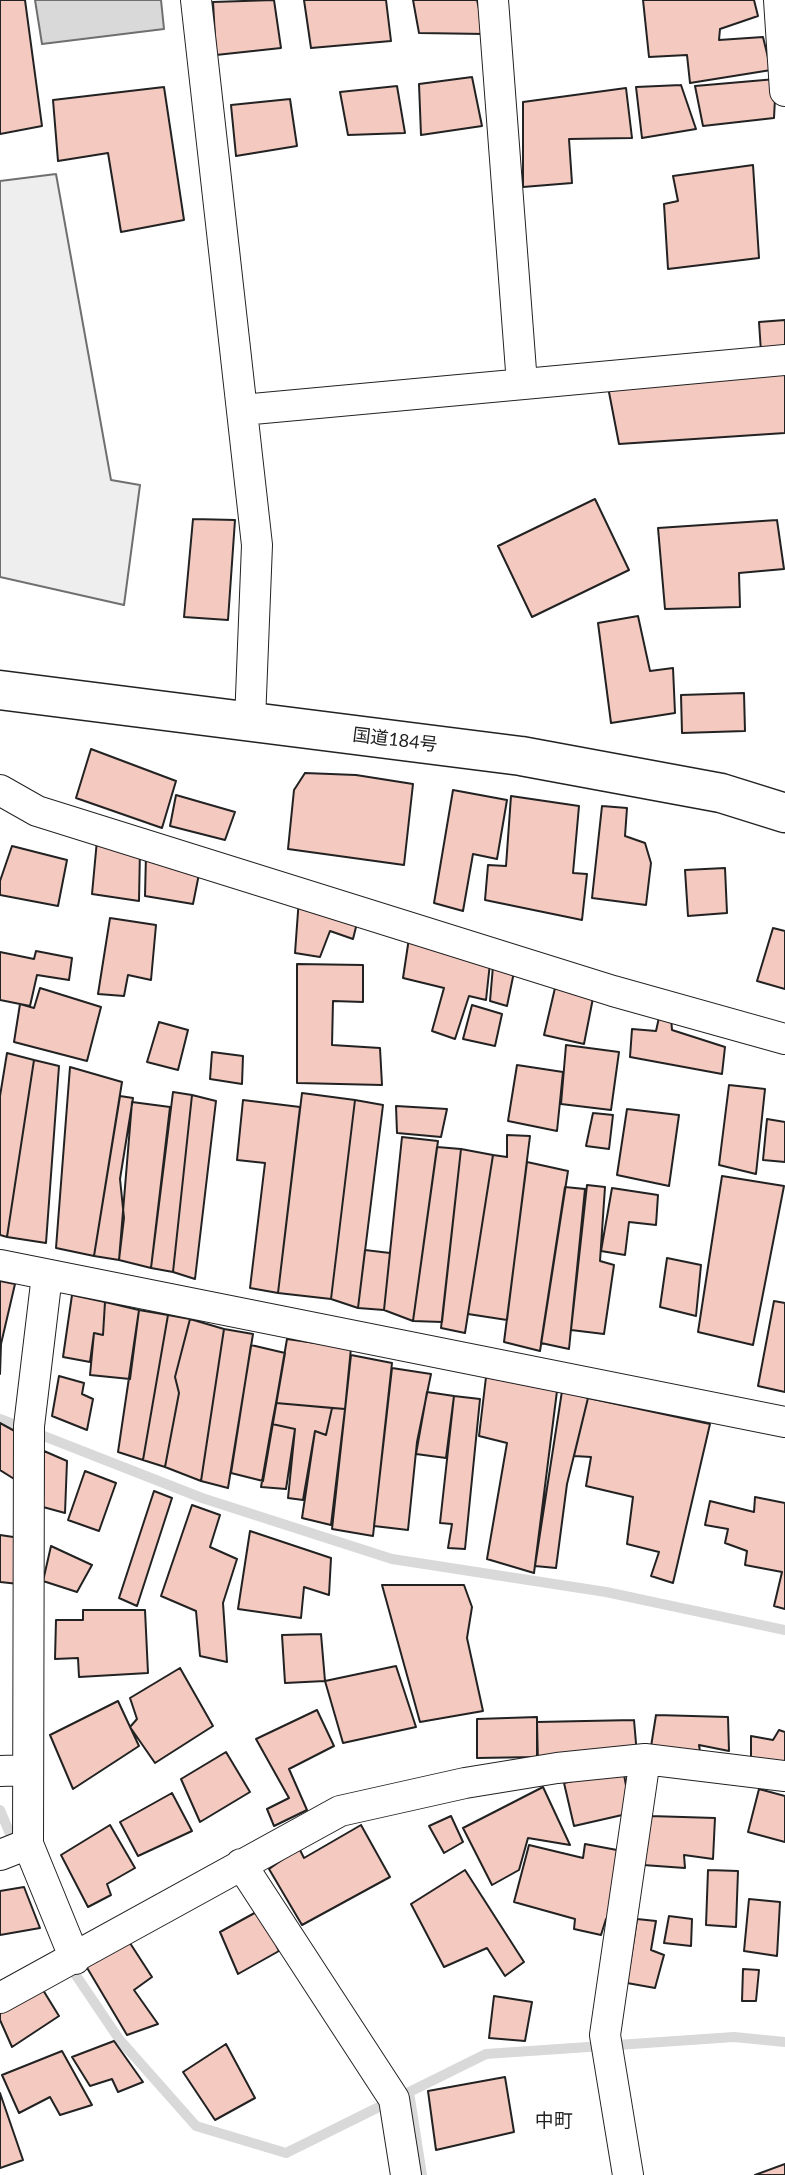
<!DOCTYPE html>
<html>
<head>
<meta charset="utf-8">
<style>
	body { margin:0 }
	canvas { display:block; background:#fff }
</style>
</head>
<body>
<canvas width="785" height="2175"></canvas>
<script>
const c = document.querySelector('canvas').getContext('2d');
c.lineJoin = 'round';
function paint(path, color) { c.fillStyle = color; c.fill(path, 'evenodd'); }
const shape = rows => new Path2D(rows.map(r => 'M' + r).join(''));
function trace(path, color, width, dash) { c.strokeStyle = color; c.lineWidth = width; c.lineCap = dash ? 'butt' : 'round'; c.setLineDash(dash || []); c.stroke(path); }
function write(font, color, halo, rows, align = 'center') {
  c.font = font + ' Lato,"Noto Sans JP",sans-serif'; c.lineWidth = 5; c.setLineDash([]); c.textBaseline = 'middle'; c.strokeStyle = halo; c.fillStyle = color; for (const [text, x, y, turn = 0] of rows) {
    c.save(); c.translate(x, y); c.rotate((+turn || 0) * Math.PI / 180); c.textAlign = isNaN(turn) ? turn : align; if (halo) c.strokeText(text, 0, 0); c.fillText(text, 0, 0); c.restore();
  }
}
const green = shape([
	[56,174,111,480,140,485,124,605,0,577,0,181,56,174]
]);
paint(green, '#eee');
trace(green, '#6f6f6f', 2);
const water = shape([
	[35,0,161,0,164,29,42,44,35,0]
]);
paint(water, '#d9d9d9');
trace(water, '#6f6f6f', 2);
trace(shape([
	[0,1419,202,1498,392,1559,606,1592,785,1630],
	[0,1810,15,1846],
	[69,1965,119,2039,196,2126,286,2153,486,2054,734,2037,785,2042],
	[409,2092,422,2175]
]), '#d9d9d9', 10);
const building = shape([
	[0,0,25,0,42,126,0,134,0,0],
	[274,0,281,48,216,55,213,2,274,0],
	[304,0,386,0,391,41,311,48,304,0],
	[413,0,477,0,485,34,419,33,413,0],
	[643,0,754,0,758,16,720,29,719,40,763,37,771,70,690,83,687,55,649,57,643,0],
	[472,77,482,126,421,135,419,84,472,77],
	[776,79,774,118,703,126,695,86,776,79],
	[681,85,696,129,642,138,636,87,681,85],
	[397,86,405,133,348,135,340,92,397,86],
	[164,87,184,220,121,232,108,153,58,161,53,100,164,87],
	[626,88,632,138,569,139,572,183,523,187,523,102,626,88],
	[290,99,297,146,236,156,231,105,290,99],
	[753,165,759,258,668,269,664,204,678,201,673,176,753,165],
	[785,320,785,349,761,352,759,322,785,320],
	[785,368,785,433,619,444,608,387,785,368],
	[595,499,629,570,532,617,498,546,595,499],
	[193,519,235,520,228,620,184,617,193,519],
	[777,520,784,569,739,573,740,607,665,609,658,528,777,520],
	[638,616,650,671,673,668,675,713,611,723,598,623,638,616],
	[744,693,745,731,682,733,681,695,744,693],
	[91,749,176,781,162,828,76,798,91,749],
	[305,773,356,775,413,784,404,865,288,849,294,790,305,773],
	[453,790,507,800,497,859,473,854,463,911,434,903,453,790],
	[176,795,235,812,225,840,170,826,176,795],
	[511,796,579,806,573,873,587,874,582,920,485,900,488,865,506,866,511,796],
	[602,806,627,808,625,836,645,843,651,863,646,905,592,898,602,806],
	[97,840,140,849,139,901,92,894,97,840],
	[12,846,67,860,58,906,0,895,0,881,12,846],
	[146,854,200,869,193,904,145,896,146,854],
	[725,868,727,913,688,916,685,870,725,868],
	[299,898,358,919,353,939,330,931,320,957,295,953,299,898],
	[110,918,156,925,151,980,128,975,124,996,98,994,110,918],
	[773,928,785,931,785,989,757,981,773,928],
	[409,938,490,963,486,1000,469,996,455,1039,432,1031,444,988,403,978,409,938],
	[36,951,72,958,69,980,37,975,30,1006,0,1000,0,952,34,959,36,951],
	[297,964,363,965,363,1002,333,1001,332,1045,380,1048,382,1085,297,1083,297,964],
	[493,966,514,972,507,1006,490,1001,493,966],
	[40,988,101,1007,87,1061,14,1042,20,1004,34,1008,40,988],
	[555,988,593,998,584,1044,544,1035,555,988],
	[472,1005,502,1014,495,1046,463,1039,472,1005],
	[660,1013,671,1017,672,1030,725,1047,722,1074,630,1057,632,1029,656,1031,660,1013],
	[159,1022,188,1030,178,1070,147,1062,159,1022],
	[566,1045,619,1052,611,1110,561,1104,566,1045],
	[212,1052,243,1056,242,1084,210,1079,212,1052],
	[7,1053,34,1060,7,1237,0,1235,0,1096,7,1053],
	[34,1060,59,1066,46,1243,7,1237,34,1060],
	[517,1065,563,1072,557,1131,508,1121,517,1065],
	[70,1067,122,1082,94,1256,56,1248,70,1067],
	[729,1085,765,1089,756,1174,719,1165,729,1085],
	[173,1092,192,1095,173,1272,151,1268,173,1092],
	[302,1093,355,1100,331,1299,278,1293,302,1093],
	[192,1095,216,1101,195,1279,173,1272,192,1095],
	[120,1096,133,1098,120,1179,124,1218,119,1260,94,1256,120,1096],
	[243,1100,300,1107,278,1293,250,1288,265,1163,237,1160,243,1100],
	[355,1100,383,1105,358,1308,331,1299,355,1100],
	[132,1102,170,1107,151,1268,119,1260,132,1102],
	[396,1106,447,1109,441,1137,397,1133,396,1106],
	[627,1109,679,1115,669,1186,617,1175,627,1109],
	[593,1113,613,1115,609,1149,586,1146,593,1113],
	[767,1119,785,1122,785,1162,763,1160,767,1119],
	[507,1135,530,1136,507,1320,468,1314,493,1155,507,1157,507,1135],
	[402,1137,438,1141,413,1321,384,1310,402,1137],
	[437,1147,461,1149,442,1322,413,1321,437,1147],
	[461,1149,493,1155,465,1333,441,1328,461,1149],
	[527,1162,568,1171,540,1351,504,1342,527,1162],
	[722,1176,784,1186,753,1345,698,1332,722,1176],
	[587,1185,605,1187,600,1261,614,1265,604,1334,571,1330,587,1185],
	[565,1187,585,1189,569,1349,541,1343,565,1187],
	[612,1188,658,1195,656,1225,629,1222,625,1255,601,1251,612,1188],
	[365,1250,390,1253,384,1310,358,1308,365,1250],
	[667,1258,701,1265,696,1316,660,1307,667,1258],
	[0,1281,15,1284,1,1344,0,1374,0,1281],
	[72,1295,105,1302,103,1335,94,1333,90,1362,63,1357,72,1295],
	[774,1301,785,1303,785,1392,758,1386,774,1301],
	[105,1302,139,1310,130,1379,90,1375,94,1333,103,1335,105,1302],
	[139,1310,168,1315,143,1460,118,1452,139,1310],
	[168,1315,190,1319,175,1377,179,1393,165,1467,143,1460,168,1315],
	[190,1319,224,1329,201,1481,165,1467,179,1393,175,1377,190,1319],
	[224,1329,253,1334,228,1488,201,1481,224,1329],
	[287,1339,351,1348,345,1409,276,1403,287,1339],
	[251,1345,285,1353,263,1481,231,1473,251,1345],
	[351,1355,392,1363,373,1536,332,1529,351,1355],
	[392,1368,431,1374,417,1442,408,1530,374,1526,392,1368],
	[59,1376,84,1383,82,1394,93,1399,87,1430,52,1416,59,1376],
	[486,1377,557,1391,534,1573,487,1559,507,1443,479,1436,486,1377],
	[562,1391,588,1398,567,1484,556,1568,535,1566,562,1391],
	[427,1392,454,1396,446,1458,416,1454,427,1392],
	[454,1396,480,1399,465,1549,448,1548,452,1524,440,1523,454,1396],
	[588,1398,710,1424,673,1583,651,1576,659,1552,627,1544,633,1497,586,1486,591,1457,574,1456,588,1398],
	[276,1403,332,1408,326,1435,315,1431,303,1500,288,1498,295,1429,272,1424,276,1403],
	[332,1408,345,1409,331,1525,302,1518,315,1431,326,1435,332,1408],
	[0,1423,22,1435,19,1482,0,1470,0,1423],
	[272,1424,295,1429,286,1489,261,1487,272,1424],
	[44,1451,67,1461,65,1513,43,1507,44,1451],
	[85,1471,116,1483,99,1531,68,1520,85,1471],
	[154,1491,172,1498,137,1606,119,1598,154,1491],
	[755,1497,785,1503,785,1609,774,1606,782,1572,745,1565,747,1551,725,1543,728,1529,705,1525,710,1501,754,1512,755,1497],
	[192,1505,220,1515,210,1547,237,1559,223,1603,227,1662,200,1656,196,1611,161,1596,192,1505],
	[250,1531,331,1558,329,1595,304,1587,301,1618,238,1609,250,1531],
	[0,1535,20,1538,19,1584,0,1582,0,1535],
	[51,1546,92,1565,77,1592,43,1581,51,1546],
	[382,1585,464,1585,472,1607,467,1638,483,1711,420,1722,382,1585],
	[83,1610,145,1610,148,1673,79,1677,78,1658,55,1659,56,1620,83,1620,83,1610],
	[321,1634,325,1681,285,1683,282,1635,321,1634],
	[396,1666,416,1727,343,1743,325,1681,396,1666],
	[180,1668,213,1726,155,1763,130,1727,137,1719,130,1698,180,1668],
	[118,1701,139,1746,73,1789,50,1735,118,1701],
	[317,1710,334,1746,289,1769,307,1810,274,1826,267,1809,289,1798,256,1739,317,1710],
	[656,1715,728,1717,729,1751,699,1745,701,1758,650,1753,656,1715],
	[537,1717,537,1757,477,1758,477,1719,537,1717],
	[634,1720,637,1755,538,1765,537,1722,634,1720],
	[779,1730,785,1732,785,1766,751,1760,751,1736,773,1740,779,1730],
	[226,1752,250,1792,200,1822,181,1779,226,1752],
	[623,1769,631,1813,574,1826,564,1783,623,1769],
	[543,1787,570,1845,528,1838,519,1870,492,1885,463,1828,543,1787],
	[759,1789,785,1796,785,1842,748,1832,759,1789],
	[172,1793,192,1831,138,1856,120,1822,172,1793],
	[451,1816,463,1842,444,1853,429,1826,451,1816],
	[650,1816,715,1818,713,1859,684,1855,685,1868,643,1865,650,1816],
	[110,1825,135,1868,107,1884,111,1895,88,1907,61,1855,110,1825],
	[361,1825,390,1877,302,1925,269,1869,299,1848,304,1858,361,1825],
	[585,1844,617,1850,613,1920,606,1919,601,1935,574,1929,575,1919,514,1902,529,1845,583,1858,585,1844],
	[465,1870,524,1962,505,1976,487,1948,444,1967,411,1904,465,1870],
	[708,1870,738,1871,736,1927,706,1925,708,1870],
	[24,1887,40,1928,0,1935,0,1891,24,1887],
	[749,1899,780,1902,777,1956,744,1951,749,1899],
	[260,1910,279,1951,238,1974,220,1932,260,1910],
	[669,1916,692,1919,691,1946,664,1943,669,1916],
	[637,1919,656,1921,651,1950,664,1955,655,1988,627,1983,637,1919],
	[128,1940,152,1977,134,1990,158,2024,127,2035,86,1966,128,1940],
	[743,1969,759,1970,756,2001,742,2001,743,1969],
	[43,1990,59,2016,12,2047,0,2020,0,2012,43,1990],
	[494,1996,532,2002,525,2041,489,2038,494,1996],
	[114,2041,143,2082,118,2092,112,2079,90,2086,72,2057,114,2041],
	[226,2044,255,2098,215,2120,183,2072,226,2044],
	[62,2051,92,2105,60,2115,50,2097,19,2113,2,2075,62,2051],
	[505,2077,514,2132,436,2150,428,2091,505,2077],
	[0,2093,23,2160,0,2168,0,2093],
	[785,2164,785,2175,755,2175,785,2164]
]);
paint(building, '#f3c9c0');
trace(building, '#222', 2);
const minor = shape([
	[196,0,257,545,250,721],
	[493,0,522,384],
	[779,0,785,91],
	[242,410,785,360],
	[0,790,37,811,613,991,785,1039],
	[0,1265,785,1422],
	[47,1275,29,1426,28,1844,75,1959],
	[0,1771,28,1770],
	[0,1855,28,1844],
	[241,1864,394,2099,406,2175],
	[0,1998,340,1811,465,1783,557,1768,645,1759,785,1776],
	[628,2175,605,2035,645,1759]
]);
const trunk = shape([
	[0,690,521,756,721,793,785,813]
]);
trace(minor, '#222', 32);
trace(trunk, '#222', 41);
trace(minor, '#fff', 30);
trace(trunk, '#fff', 38);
write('18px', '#222', '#fff', [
	["国道184号",395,740,7]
]);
write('19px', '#222', '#fff', [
	["中町",554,2121]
]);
</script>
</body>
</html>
